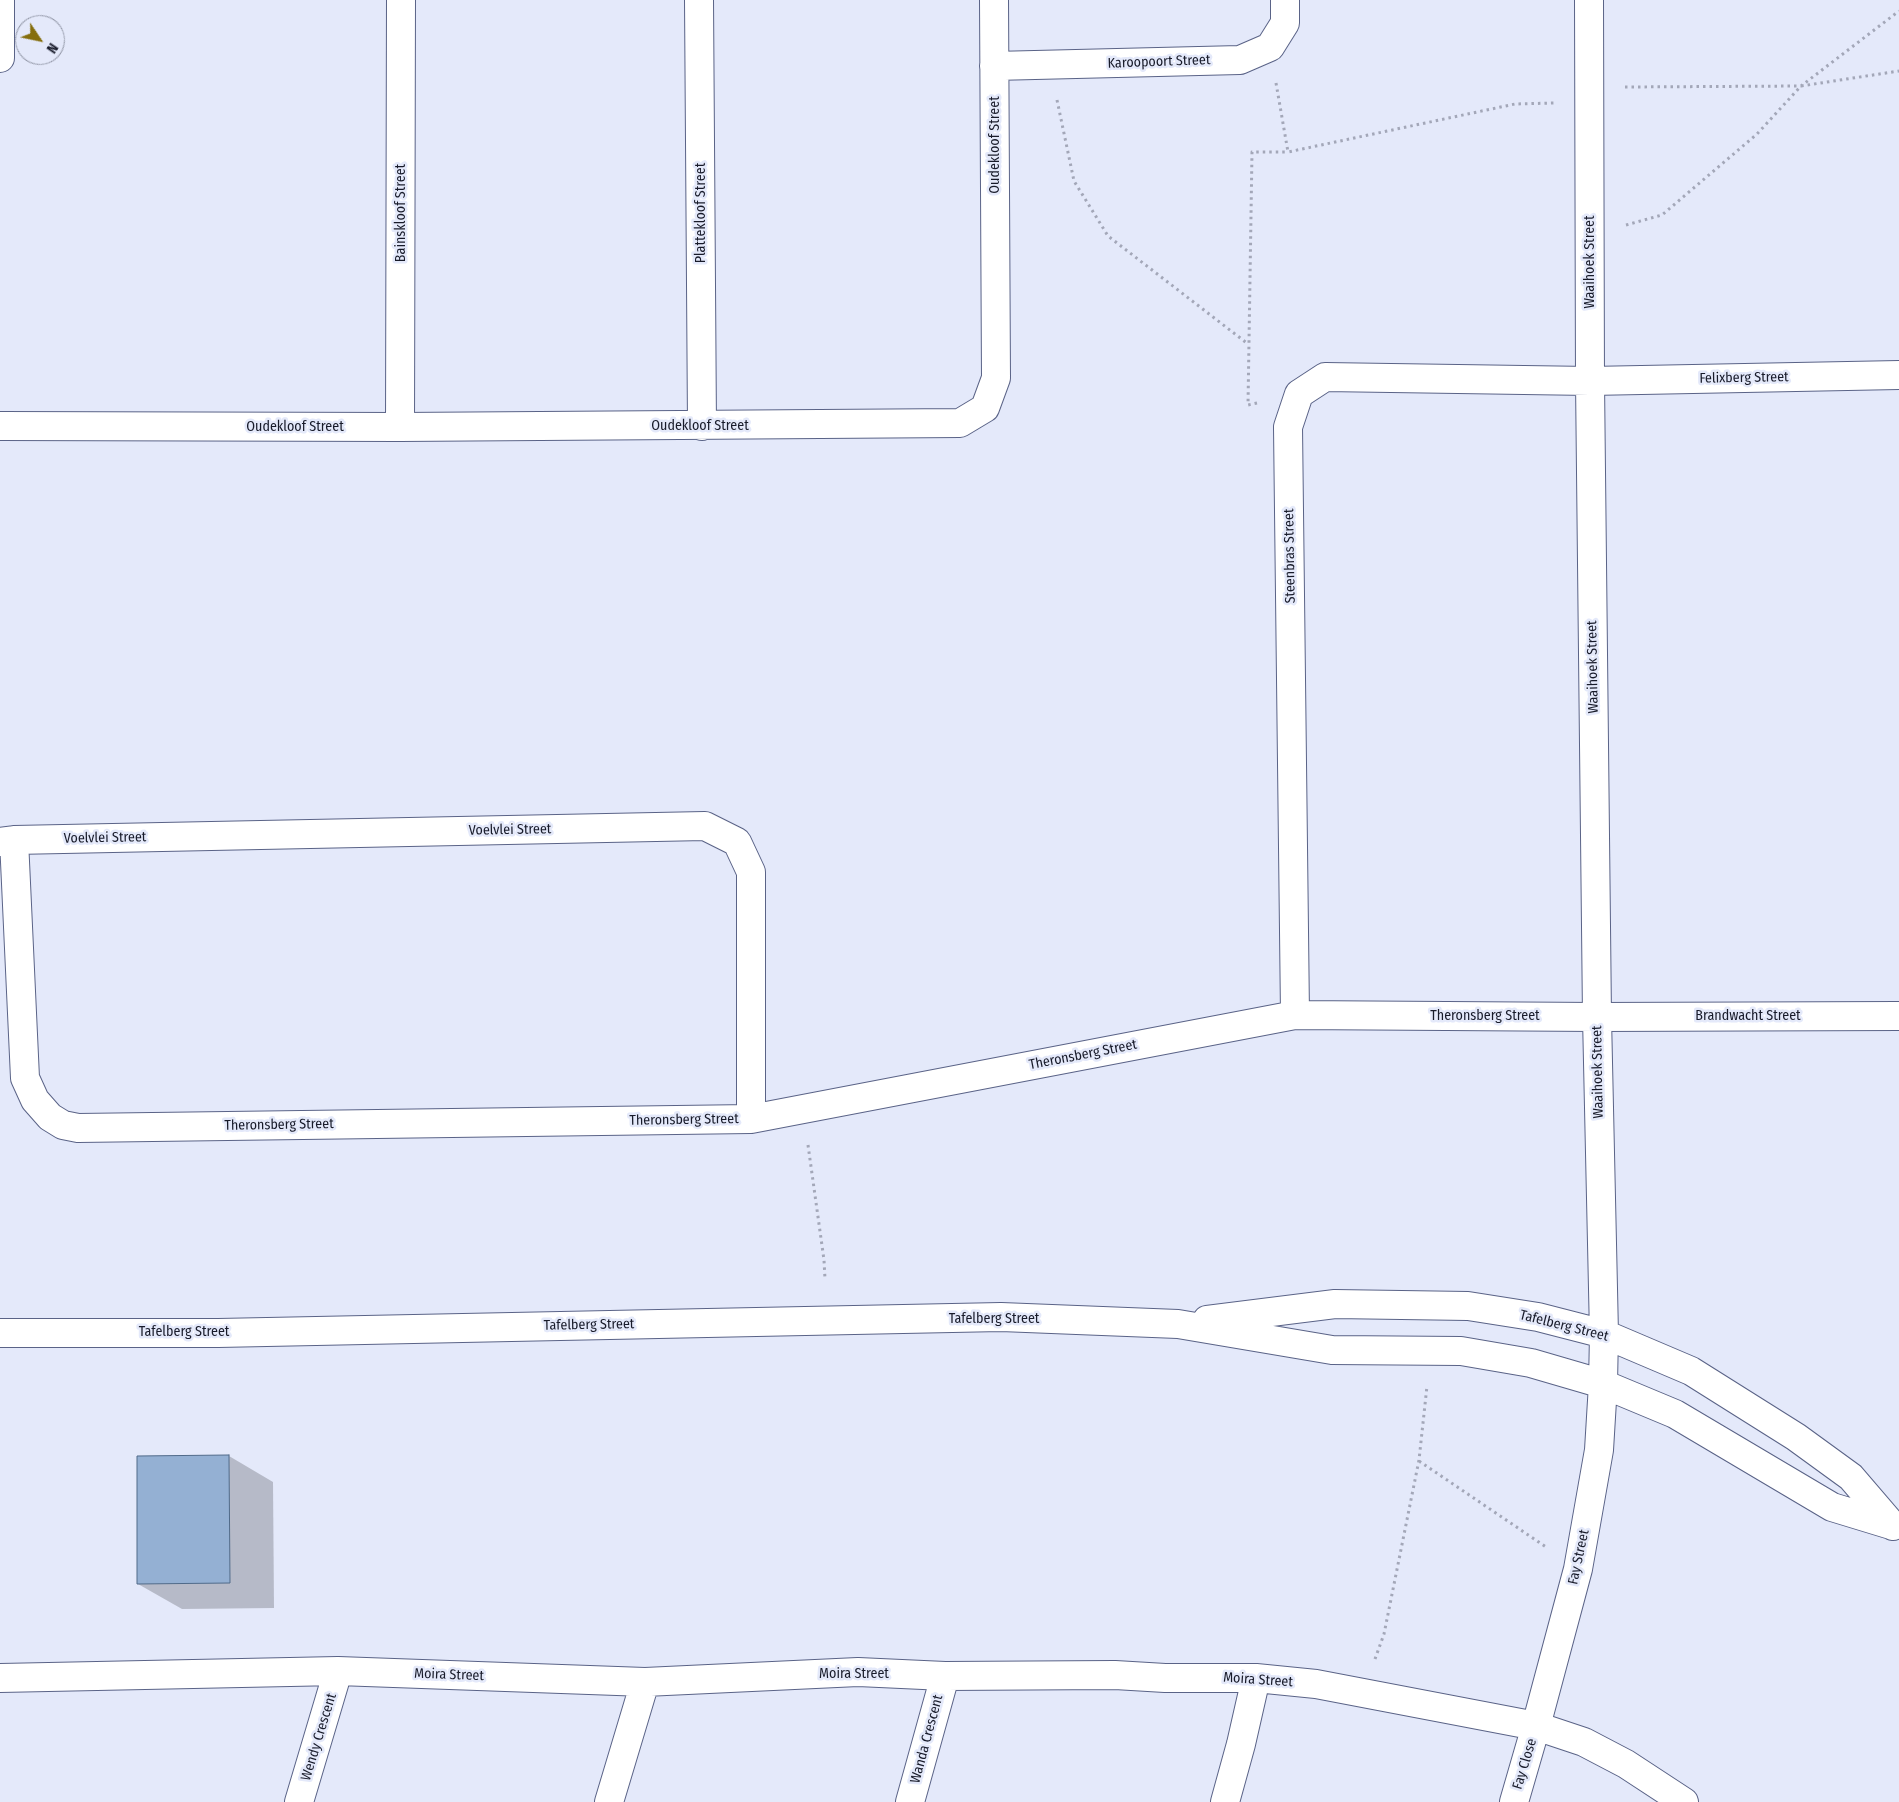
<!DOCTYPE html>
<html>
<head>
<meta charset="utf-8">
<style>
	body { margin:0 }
	#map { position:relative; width:1899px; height:1802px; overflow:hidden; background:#e4e9fa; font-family:"Fira Sans Condensed",sans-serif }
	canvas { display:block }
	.north { position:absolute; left:15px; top:15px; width:50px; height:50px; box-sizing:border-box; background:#e4e9fa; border:1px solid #9297a7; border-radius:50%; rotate:124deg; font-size:14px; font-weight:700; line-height:20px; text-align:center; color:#181b2a }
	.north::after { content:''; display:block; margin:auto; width:18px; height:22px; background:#856e0d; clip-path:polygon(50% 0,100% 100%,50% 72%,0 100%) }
</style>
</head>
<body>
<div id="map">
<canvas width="1899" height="1802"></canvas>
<div class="north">N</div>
</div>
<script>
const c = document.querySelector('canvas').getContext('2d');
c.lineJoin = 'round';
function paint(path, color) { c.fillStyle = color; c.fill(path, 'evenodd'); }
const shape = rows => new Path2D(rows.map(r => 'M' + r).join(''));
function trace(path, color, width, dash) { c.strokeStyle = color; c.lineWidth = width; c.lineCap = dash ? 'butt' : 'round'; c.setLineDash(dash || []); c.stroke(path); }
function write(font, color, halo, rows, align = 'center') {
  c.font = font + ' "Fira Sans Condensed",sans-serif'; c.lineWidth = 5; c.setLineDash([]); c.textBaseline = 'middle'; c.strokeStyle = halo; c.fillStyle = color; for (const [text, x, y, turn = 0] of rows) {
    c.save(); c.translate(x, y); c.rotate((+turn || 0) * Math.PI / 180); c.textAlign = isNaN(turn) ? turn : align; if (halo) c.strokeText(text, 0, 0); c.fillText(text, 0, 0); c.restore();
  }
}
paint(shape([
	[229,1456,273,1482,274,1608,182,1609,138,1584]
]), '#0003');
const building = shape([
	[229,1455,230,1583,137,1584,137,1456,229,1455]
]);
paint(building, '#94b0d3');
trace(building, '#506a89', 1);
const minor = shape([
	[699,0,702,426],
	[0,58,0,0],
	[994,66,1240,60,1270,47,1285,23,1285,0],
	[0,426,400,427,960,423,985,408,996,378,994,0],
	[400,427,401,0],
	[14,840,25,1078,35,1100,50,1117,63,1125,78,1128,751,1119,1295,1015,1597,1017,1899,1016],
	[0,842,14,840,705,826,737,842,751,872,751,1119],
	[1295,1015,1288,427,1299,394,1325,377,1590,381,1899,375],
	[1207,1320,1335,1304,1468,1306,1538,1317,1604,1334,1691,1371,1796,1437,1851,1477,1893,1526],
	[0,1333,218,1333,1001,1317,1178,1324,1332,1350,1461,1351,1531,1363,1603,1384,1675,1414,1832,1507,1891,1525],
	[0,1678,338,1671,645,1682,858,1672,945,1676,1115,1675,1165,1678,1256,1678,1316,1684,1536,1726,1584,1742,1626,1764,1684,1802],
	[299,1802,338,1671],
	[609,1802,645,1682],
	[910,1802,945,1676],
	[1225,1802,1241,1744,1256,1678],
	[1514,1802,1536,1726,1578,1569,1599,1450,1603,1384,1604,1334,1597,1017,1590,381,1589,0]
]);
trace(minor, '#5a6387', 30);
trace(shape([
	[1276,83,1288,152,1515,104,1554,103],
	[1625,87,1801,86,1899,11],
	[1057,100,1074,181,1108,236,1248,344],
	[1626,225,1662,215,1757,134,1801,86,1899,71],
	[1257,403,1248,405,1252,152,1288,152],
	[808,1145,824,1260,825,1279],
	[1419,1461,1546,1547],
	[1375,1659,1384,1634,1419,1460,1427,1386]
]), '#a3a7b8', 3, [2.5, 4]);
trace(minor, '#fff', 28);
write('14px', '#181b2a', '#e4e9fa', [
	["Karoopoort Street",1159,62,-2],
	["Oudekloof Street",995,145,-90],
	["Bainskloof Street",401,213,-90],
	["Plattekloof Street",701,213,-90],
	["Waaihoek Street",1590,262,-90],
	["Felixberg Street",1744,378,-1],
	["Oudekloof Street",700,426],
	["Oudekloof Street",295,427],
	["Steenbras Street",1290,556,-91],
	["Waaihoek Street",1593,667,-91],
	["Voelvlei Street",510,830,-1],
	["Voelvlei Street",105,838,-1],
	["Theronsberg Street",1485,1016],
	["Brandwacht Street",1748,1016],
	["Theronsberg Street",1083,1055,-11],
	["Waaihoek Street",1598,1072,-91],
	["Theronsberg Street",684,1120,-1],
	["Theronsberg Street",279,1125,-1],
	["Tafelberg Street",994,1319],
	["Tafelberg Street",589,1325,-1],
	["Tafelberg Street",1564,1326,14],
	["Tafelberg Street",184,1332],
	["Fay Street",1579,1557,-78],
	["Moira Street",854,1674],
	["Moira Street",449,1675,2],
	["Moira Street",1258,1680,4],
	["Wendy Crescent",319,1737,-73],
	["Wanda Crescent",927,1739,-75],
	["Fay Close",1525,1764,-73]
]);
</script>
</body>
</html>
